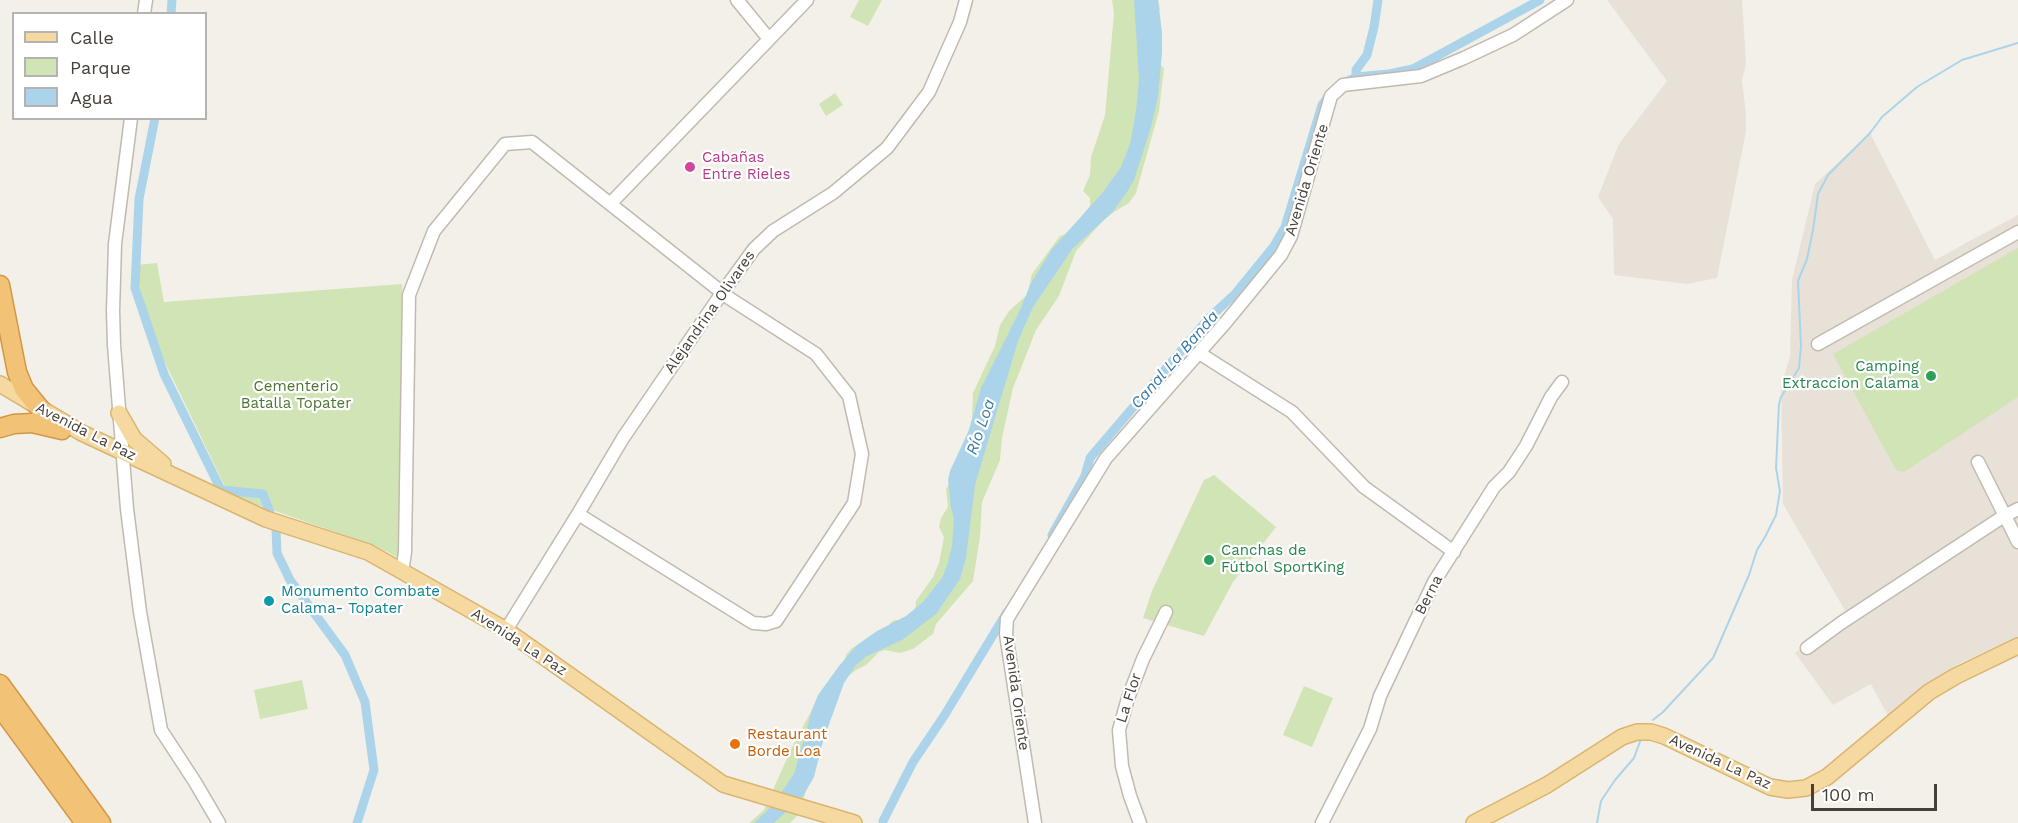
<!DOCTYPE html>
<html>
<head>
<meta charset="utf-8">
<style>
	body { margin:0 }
	#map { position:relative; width:2018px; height:823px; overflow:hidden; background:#f3f0e9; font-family:"Work Sans",sans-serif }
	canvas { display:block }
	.legend { position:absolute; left:12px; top:12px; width:195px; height:108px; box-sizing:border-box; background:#fff; border:2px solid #b5b3af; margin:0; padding:8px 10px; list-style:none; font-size:18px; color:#464038 }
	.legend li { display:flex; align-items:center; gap:12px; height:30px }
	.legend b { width:30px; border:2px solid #b5b3af }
	.scale { position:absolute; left:1811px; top:784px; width:126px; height:27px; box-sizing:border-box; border:3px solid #464038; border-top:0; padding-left:8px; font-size:18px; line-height:21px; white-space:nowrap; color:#464038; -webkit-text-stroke:4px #fff; paint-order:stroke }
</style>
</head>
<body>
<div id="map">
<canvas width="2018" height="823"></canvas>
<ul class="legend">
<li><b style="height:8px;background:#f6d9a0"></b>Calle</li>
<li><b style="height:16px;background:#d1e4b6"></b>Parque</li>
<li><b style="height:16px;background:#abd4eb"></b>Agua</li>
</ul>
<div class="scale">100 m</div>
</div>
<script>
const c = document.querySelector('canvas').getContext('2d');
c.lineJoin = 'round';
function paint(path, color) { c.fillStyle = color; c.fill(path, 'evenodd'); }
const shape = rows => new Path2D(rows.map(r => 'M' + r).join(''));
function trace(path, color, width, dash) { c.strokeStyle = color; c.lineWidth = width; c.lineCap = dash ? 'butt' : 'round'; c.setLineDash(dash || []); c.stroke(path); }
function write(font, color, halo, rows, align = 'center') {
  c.font = font + ' "Work Sans",sans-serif'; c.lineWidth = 4.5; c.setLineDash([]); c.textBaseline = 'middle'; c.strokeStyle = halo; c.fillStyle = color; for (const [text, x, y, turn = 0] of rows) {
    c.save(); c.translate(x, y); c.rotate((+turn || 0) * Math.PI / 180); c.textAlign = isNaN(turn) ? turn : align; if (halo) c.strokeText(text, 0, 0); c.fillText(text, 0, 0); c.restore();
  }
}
paint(shape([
	[1607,0,1742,0,1746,63,1742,81,1746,114,1746,131,1717,278,1687,284,1614,275,1613,219,1598,197,1619,144,1667,81],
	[1870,133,1935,260,2018,215,2018,637,1958,664,1888,716,1871,684,1833,705,1795,653,1847,614,1783,504,1781,387,1790,356,1792,280,1815,184]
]), '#e7e1d8');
paint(shape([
	[859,0,882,0,868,26,850,17],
	[1112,0,1158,0,1160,9,1157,17,1157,62,1164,68,1159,111,1136,193,1129,203,1107,216,1076,251,1059,296,1036,330,1013,388,1002,438,1000,460,982,502,980,537,973,581,936,624,933,634,913,649,900,653,885,650,879,652,866,665,856,670,833,688,800,813,790,823,749,823,764,810,792,747,822,691,844,665,846,655,852,648,890,631,890,623,895,620,905,620,915,611,916,601,933,577,939,563,944,537,939,527,941,518,948,507,946,489,953,478,972,420,973,393,995,346,1000,325,1009,311,1027,295,1032,274,1060,236,1069,233,1090,206,1090,198,1083,191,1090,175,1091,157,1105,115,1114,13],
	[835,93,843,105,826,116,819,104],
	[2018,248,2018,397,1904,472,1896,470,1833,354],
	[157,263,164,302,402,284,399,558,376,546,229,495,146,323,136,265],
	[1214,475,1276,527,1233,582,1204,636,1143,618,1152,591,1204,480],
	[302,680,308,709,260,719,254,690],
	[1304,686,1333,698,1312,747,1283,735]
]), '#d1e4b6');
paint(shape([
	[1134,0,1158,0,1162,32,1162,53,1158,97,1151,127,1134,180,1127,192,1112,213,1073,248,1033,307,1018,341,975,485,966,558,960,579,936,614,902,640,867,656,856,665,844,683,823,741,814,777,803,796,774,823,754,823,771,807,794,774,812,710,818,695,839,666,857,645,877,631,906,616,923,602,942,578,947,566,952,546,954,518,951,508,948,480,950,471,969,430,981,388,1020,310,1031,283,1052,249,1104,191,1121,167,1130,144,1136,111,1139,79]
]), '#abd4eb');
trace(shape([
	[1653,720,1663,712,1713,658,1749,575,1757,550,1765,537,1776,515,1780,491,1776,468,1779,404,1781,397,1799,368,1801,346,1798,281,1807,259,1813,230,1818,194,1828,175,1870,133,1882,117,1917,87,1962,60,2018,43],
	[1597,823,1601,801,1615,780,1634,758,1641,739]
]), '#abd4eb', 2);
trace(shape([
	[171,14,172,0],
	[1356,77,1356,70,1367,55,1374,27,1378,0],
	[1344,83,1356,77,1389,74,1413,69,1540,0],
	[155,118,139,199,135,288,164,374,221,490,263,494,270,513],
	[276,529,277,553,290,580,345,655,365,702,374,770,357,823],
	[1052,535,1085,476,1090,458,1210,317,1235,294,1274,246,1285,227,1322,105,1329,95],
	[883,821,913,762,944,716,1007,612]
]), '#abd4eb', 9);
const minor = shape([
	[737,0,769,39],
	[144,14,146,0],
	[131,118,115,244,113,311,114,345,127,509,140,612,161,730,195,782,219,823],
	[610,204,807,0],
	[1818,344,2018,232],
	[1199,353,1292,412,1364,487,1454,552],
	[1978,462,2018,542],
	[402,572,405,552,409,295,434,231,505,144,532,142,729,298,816,354,849,396,862,454,854,503,776,621,766,624,753,623,578,514],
	[506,630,578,514,623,438,722,293,754,249,773,231,833,193,887,148,929,92,960,22,966,0],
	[1807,648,1841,623,2004,516,2018,509],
	[1035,823,1006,634,1007,619,1106,458,1226,322,1281,255,1291,236,1331,96,1343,85,1421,76,1464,58,1513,35,1567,0],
	[1140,823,1130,796,1122,766,1119,730,1128,698,1143,659,1166,612],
	[1322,823,1370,729,1380,696,1434,582,1494,487,1509,472,1526,446,1551,397,1562,382]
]);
const major = shape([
	[0,384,82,433,266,519,368,552,506,630,723,784,854,823],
	[119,413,134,439,163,464],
	[1474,823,1547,785,1622,737,1637,732,1651,732,1664,736,1770,787,1788,790,1806,788,1827,777,1929,692,1956,676,2018,646]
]);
const highway = shape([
	[0,285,17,372,24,389,42,411],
	[0,428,14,424,32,423,62,430],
	[0,684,101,823],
	[0,707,85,823]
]);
trace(minor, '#c1baaf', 15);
trace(major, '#dab570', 18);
trace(highway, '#d19746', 21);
trace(minor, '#fff', 12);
trace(major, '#f6d9a0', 15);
trace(highway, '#f2c276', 18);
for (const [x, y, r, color] of [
	[690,167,6,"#d1479c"],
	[1931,376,6,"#2e9e5b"],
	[1209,560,6,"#2e9e5b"],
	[269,601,6,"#0f9aa8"],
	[735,744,6,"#e8710a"]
]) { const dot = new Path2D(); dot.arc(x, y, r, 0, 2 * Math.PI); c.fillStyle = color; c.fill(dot); trace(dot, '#fff', 2); }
write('15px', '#b23c85', '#fff', [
	["Cabañas",702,158],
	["Entre Rieles",702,175]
], 'left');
write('15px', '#464038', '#fff', [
	["Avenida Oriente",1307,180,-73],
	["Alejandrina Olivares",710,312,-55],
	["Avenida La Paz",86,432,27],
	["Berna",1429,595,-63],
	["Avenida La Paz",519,642,33],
	["Avenida Oriente",1016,693,82],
	["La Flor",1129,698,-72],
	["Avenida La Paz",1720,762,25]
]);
write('15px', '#27864d', '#fff', [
	["Camping",1919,367],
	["Extraccion Calama",1919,384],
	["Canchas de",1221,551,"left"],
	["Fútbol SportKing",1221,568,"left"]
], 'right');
write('15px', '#4d7430', '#fff', [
	["Cementerio",296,387],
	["Batalla Topater",296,404]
]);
write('15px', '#0d838f', '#fff', [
	["Monumento Combate",281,592],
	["Calama- Topater",281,609]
], 'left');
write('15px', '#c56008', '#fff', [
	["Restaurant",747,735],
	["Borde Loa",747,752]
], 'left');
write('italic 16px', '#387aa2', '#fff', [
	["Canal La Banda",1175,360,-49],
	["Río Loa",981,427,-71]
]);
</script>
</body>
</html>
